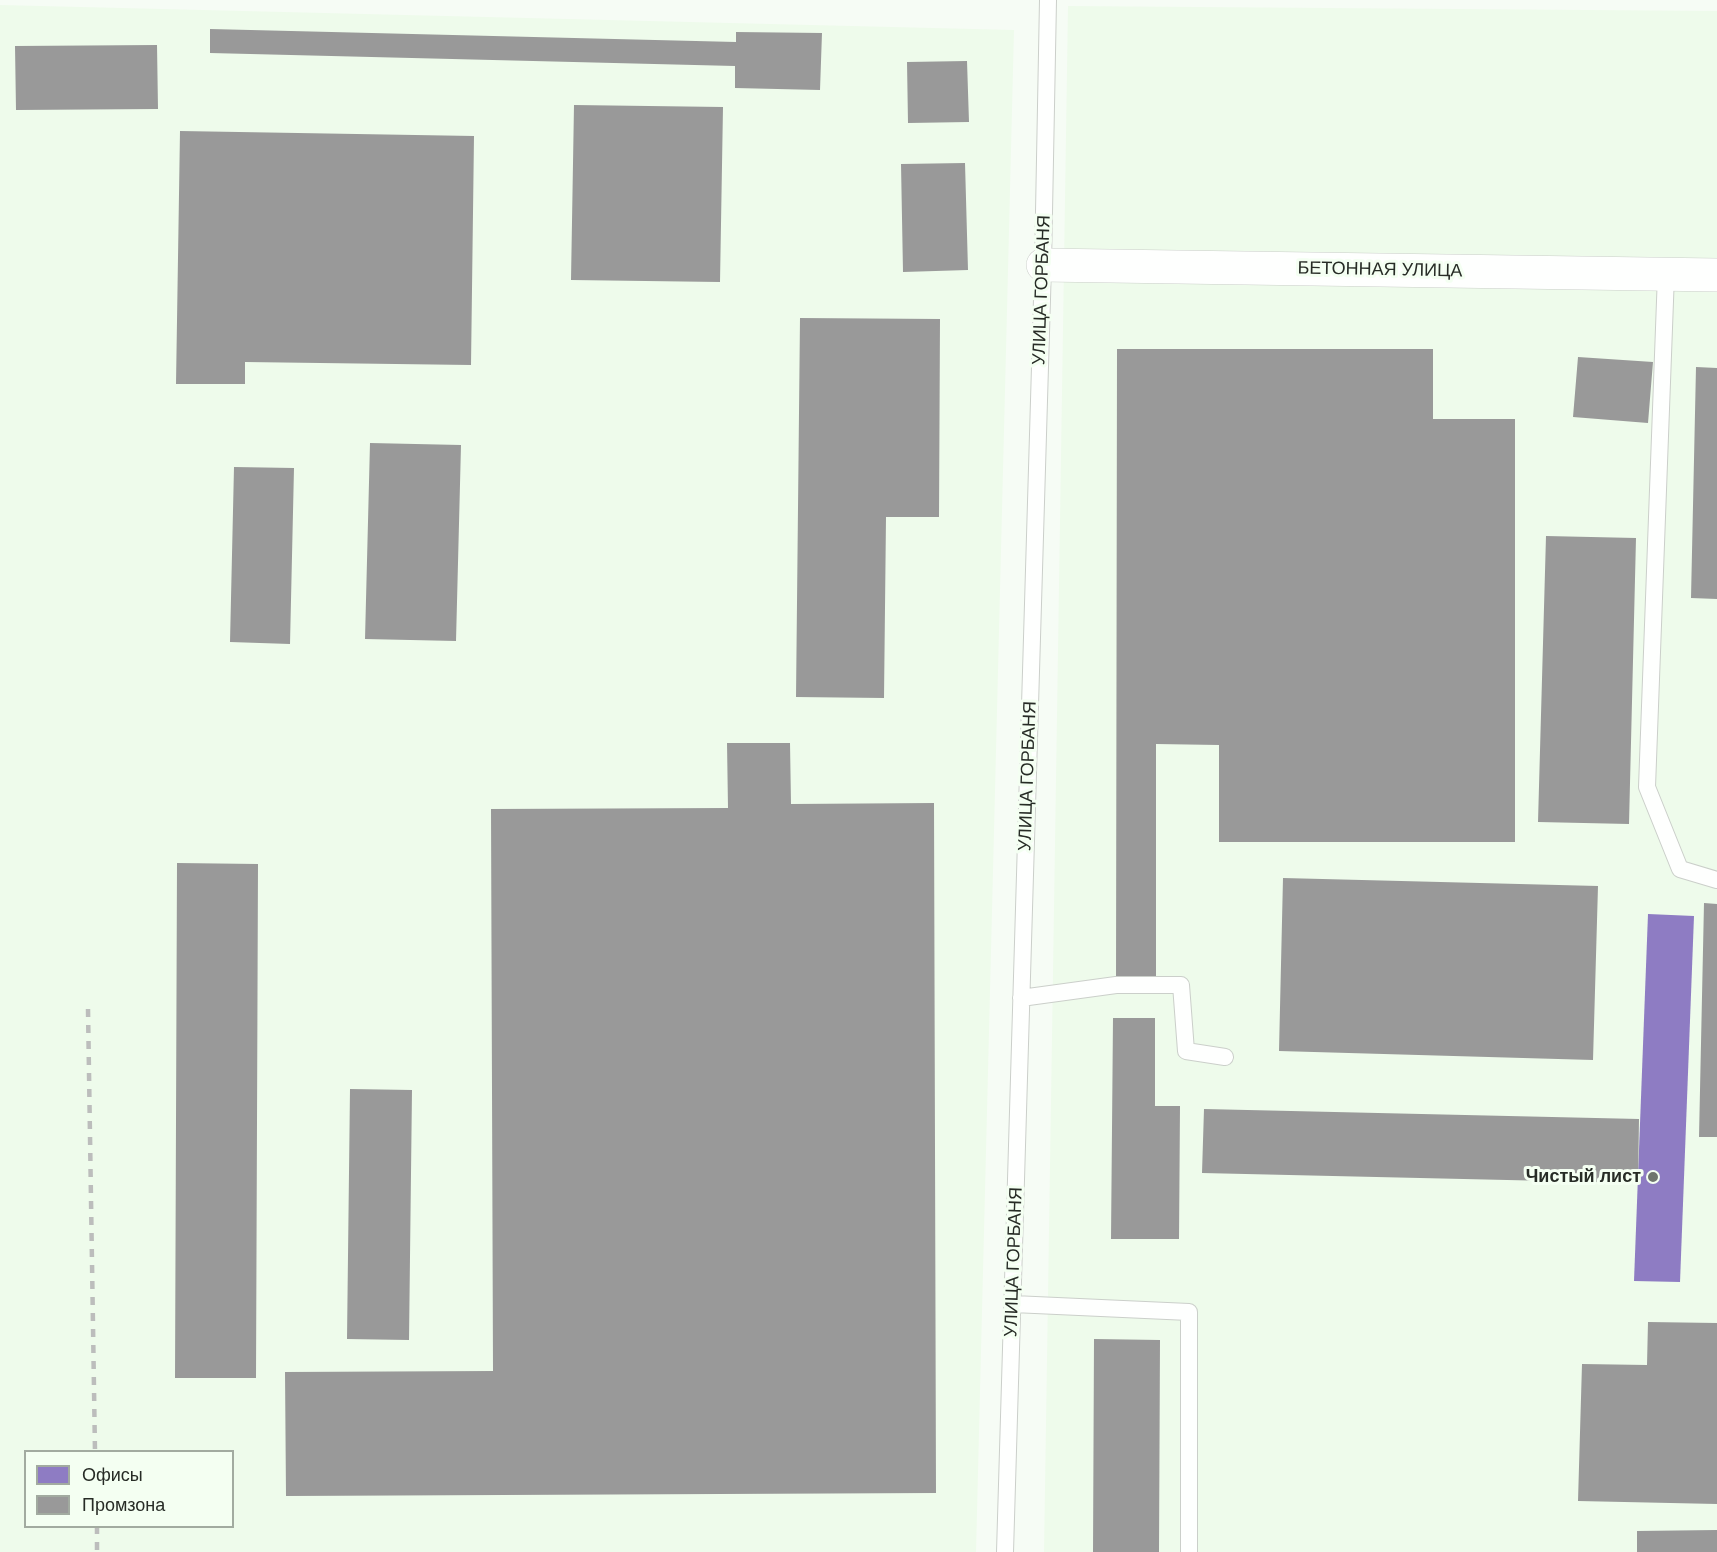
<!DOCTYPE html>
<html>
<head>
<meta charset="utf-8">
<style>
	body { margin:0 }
	#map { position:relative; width:1717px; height:1552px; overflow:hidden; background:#f6fcf5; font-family:Arial,sans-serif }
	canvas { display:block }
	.legend { position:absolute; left:24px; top:1450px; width:210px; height:78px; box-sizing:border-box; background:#f4fff2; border:2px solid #a2aba0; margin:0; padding:8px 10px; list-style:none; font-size:18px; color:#272c26 }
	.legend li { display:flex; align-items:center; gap:12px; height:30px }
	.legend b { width:30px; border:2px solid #a2aba0 }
</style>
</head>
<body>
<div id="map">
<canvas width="1717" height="1552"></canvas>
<ul class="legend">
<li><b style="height:16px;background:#8e7cc3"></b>Офисы</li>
<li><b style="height:16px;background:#999"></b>Промзона</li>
</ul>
</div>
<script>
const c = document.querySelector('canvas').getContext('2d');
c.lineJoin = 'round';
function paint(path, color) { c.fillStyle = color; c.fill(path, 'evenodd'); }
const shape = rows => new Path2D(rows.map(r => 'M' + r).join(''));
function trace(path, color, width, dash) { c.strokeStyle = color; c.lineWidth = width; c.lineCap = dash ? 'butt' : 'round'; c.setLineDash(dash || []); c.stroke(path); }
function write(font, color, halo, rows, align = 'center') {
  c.font = font + ' Arial,sans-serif'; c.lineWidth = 6; c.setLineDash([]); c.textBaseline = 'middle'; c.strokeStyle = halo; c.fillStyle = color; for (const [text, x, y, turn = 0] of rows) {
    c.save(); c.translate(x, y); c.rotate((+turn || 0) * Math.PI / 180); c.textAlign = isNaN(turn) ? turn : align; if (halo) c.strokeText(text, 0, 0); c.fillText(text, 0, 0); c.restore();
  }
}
paint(shape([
	[0,5,1014,30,976,1552,0,1552],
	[26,1452,232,1452,232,1526,26,1526],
	[1068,6,1717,11,1717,1552,1044,1552]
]), '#eefbeb');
paint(shape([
	[1648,914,1694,916,1680,1282,1634,1281]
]), '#8e7cc3');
paint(shape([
	[210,29,736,42,736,32,822,33,820,90,735,88,735,66,210,53],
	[157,45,158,109,16,110,15,46],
	[967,61,969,122,908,123,907,62],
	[574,105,723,107,720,282,571,280],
	[180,131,474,136,471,365,245,362,245,384,176,384],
	[965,163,968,270,903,272,901,164],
	[800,318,940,319,939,517,886,517,884,698,796,697],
	[1117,349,1433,349,1433,419,1515,419,1515,842,1219,842,1219,745,1156,744,1156,985,1116,985],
	[1578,357,1653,362,1648,423,1573,417],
	[1696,367,1717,368,1717,599,1691,598],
	[370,443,461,445,456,641,365,639],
	[234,467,294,468,290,644,230,642],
	[1546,536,1636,538,1629,824,1538,822],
	[727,743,790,743,791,804,934,803,936,1493,286,1496,285,1372,493,1371,491,809,728,808],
	[177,863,258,864,256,1378,175,1378],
	[1283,878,1598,886,1593,1060,1279,1051],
	[1704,903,1717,904,1717,1137,1699,1137],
	[1113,1018,1155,1018,1155,1106,1180,1106,1179,1239,1111,1239],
	[350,1089,412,1090,409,1340,347,1339],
	[1204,1109,1639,1119,1638,1183,1202,1173],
	[1648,1322,1717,1323,1717,1504,1578,1501,1582,1364,1647,1365],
	[1094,1339,1160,1340,1159,1552,1093,1552],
	[1717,1530,1717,1552,1637,1552,1637,1531]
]), '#999');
const lane = shape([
	[1666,274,1647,787,1680,869,1717,880],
	[1021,998,1116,985,1181,985,1186,1051,1225,1057],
	[1013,1304,1189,1312,1189,1552],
	[1005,1552,1043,265,1048,0]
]);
const street = shape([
	[1043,265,1717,275]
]);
trace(lane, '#cbcfca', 18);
trace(street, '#cbcfca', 34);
trace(lane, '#fefffe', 16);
trace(street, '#fefffe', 33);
trace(shape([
	[88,1009,95,1452],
	[97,1526,97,1552]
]), '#bcbdbc', 4.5, [8, 8]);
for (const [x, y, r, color] of [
	[1653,1177,6,"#6f756e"]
]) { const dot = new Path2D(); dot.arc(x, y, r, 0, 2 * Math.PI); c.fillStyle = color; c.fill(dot); trace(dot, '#f4fff2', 2); }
write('18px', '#272c26', '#f4fff2', [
	["БЕТОННАЯ УЛИЦА",1380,270,1],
	["УЛИЦА ГОРБАНЯ",1042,290,-88],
	["УЛИЦА ГОРБАНЯ",1028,776,-88],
	["УЛИЦА ГОРБАНЯ",1014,1262,-88]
]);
write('bold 18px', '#272c26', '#f4fff2', [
	["Чистый лист",1641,1177]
], 'right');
</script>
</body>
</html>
